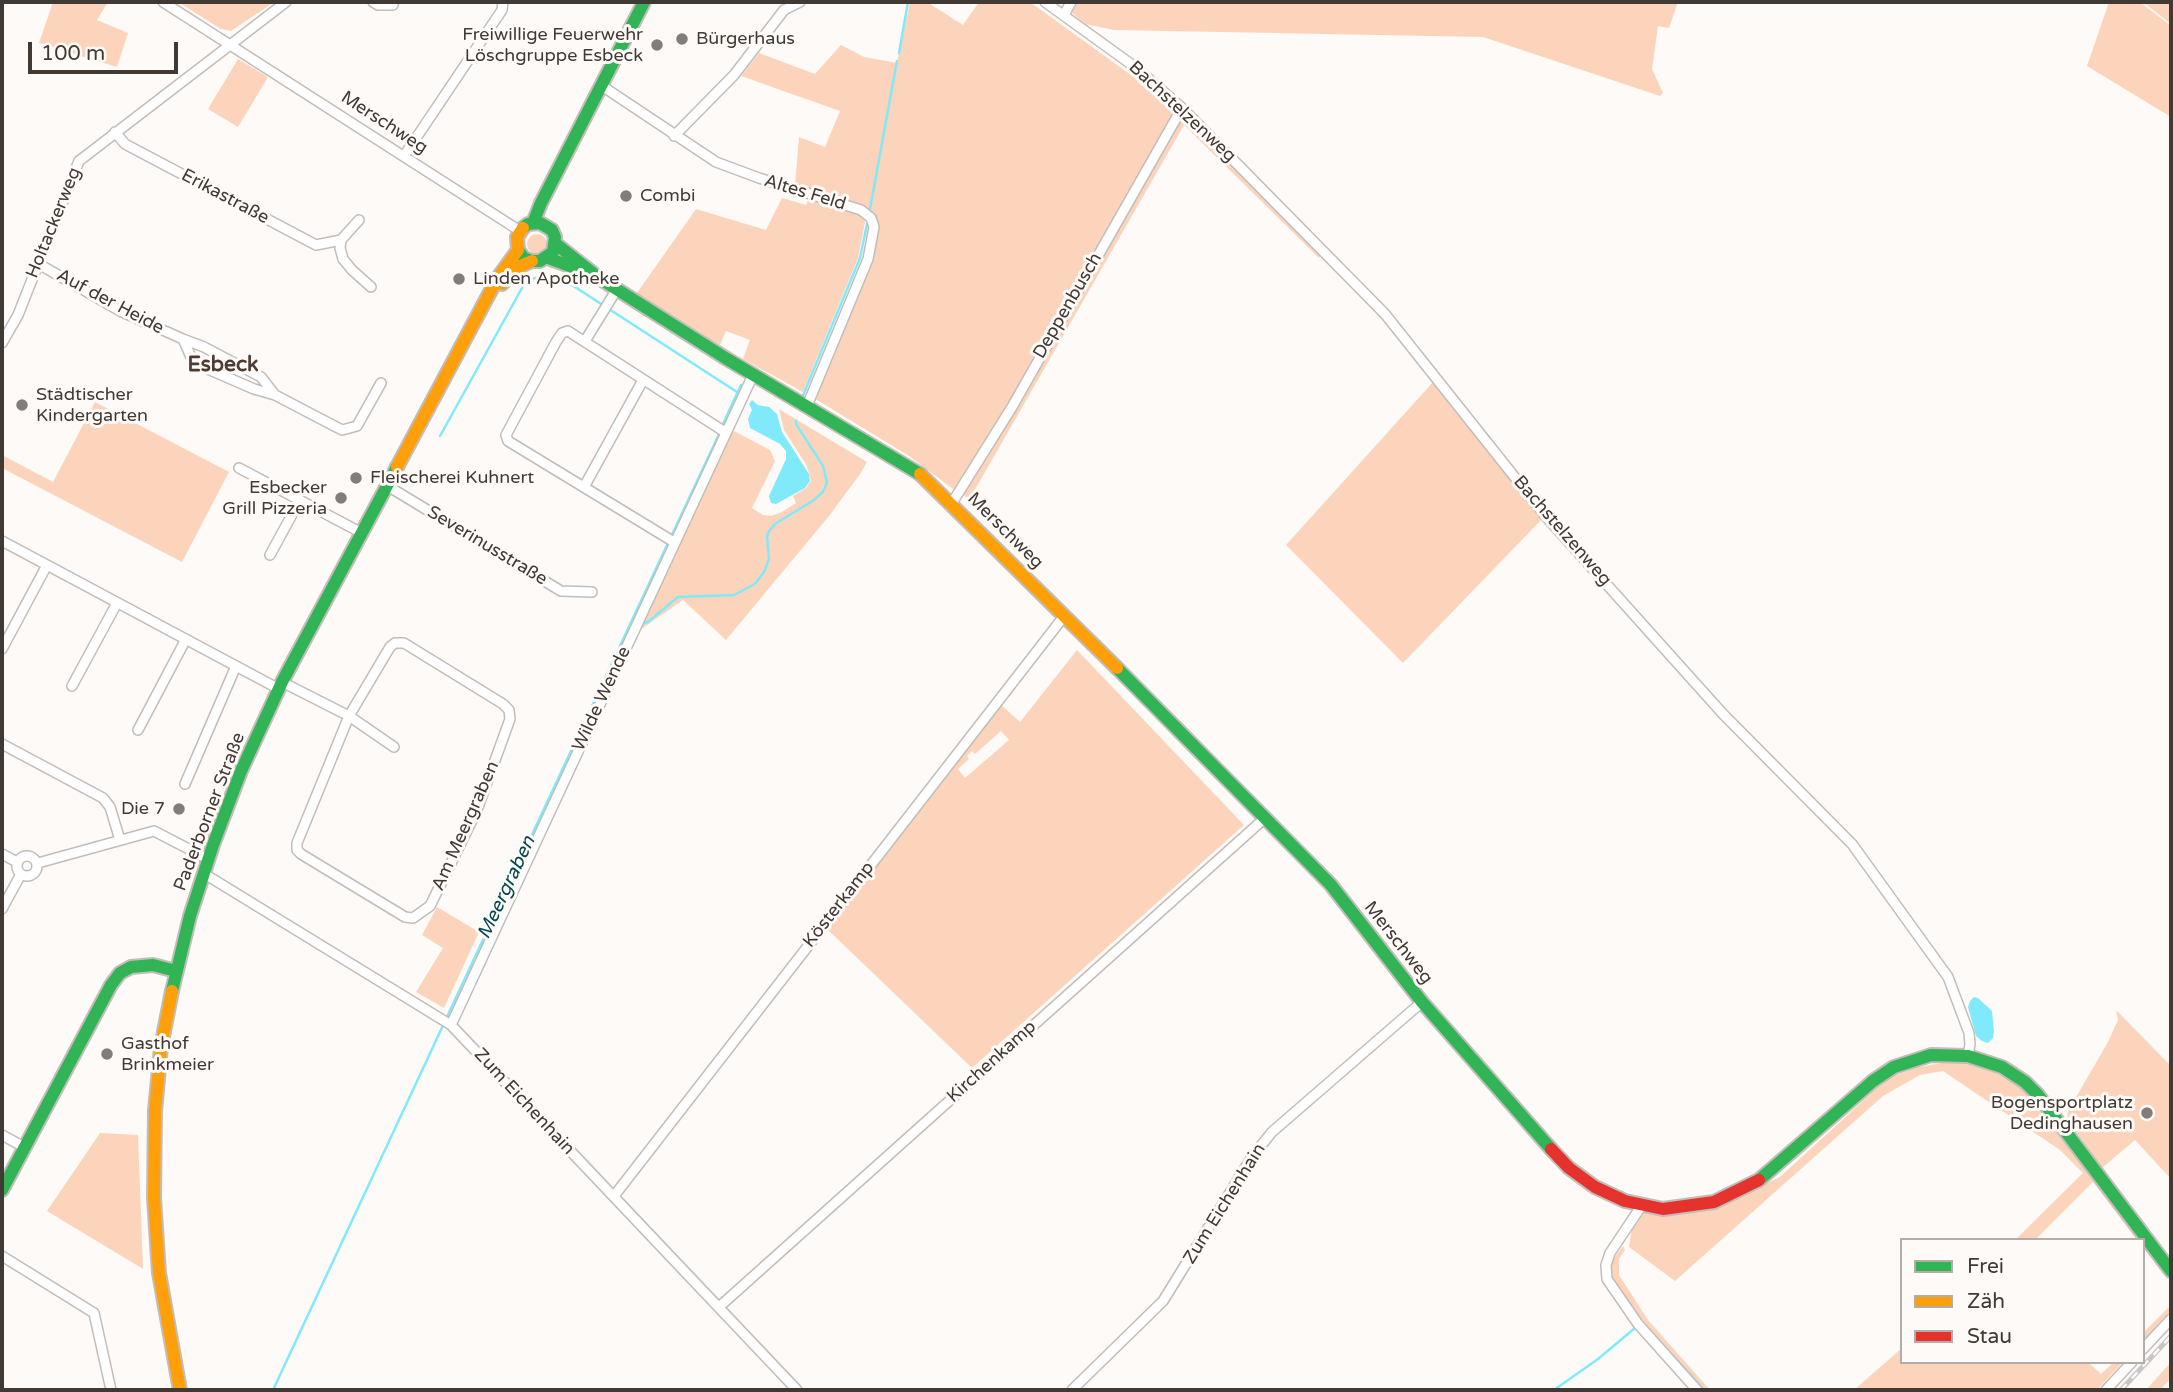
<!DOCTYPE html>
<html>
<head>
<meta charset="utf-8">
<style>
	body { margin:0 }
	#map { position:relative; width:2173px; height:1392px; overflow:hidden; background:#fdfaf8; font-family:"Varela Round",sans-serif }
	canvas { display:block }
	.frame { position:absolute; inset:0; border:4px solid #413934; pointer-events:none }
	.legend { position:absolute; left:1900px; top:1238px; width:245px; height:126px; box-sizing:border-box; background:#fefaf7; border:2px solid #b2ada9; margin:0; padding:9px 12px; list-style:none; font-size:21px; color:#413934 }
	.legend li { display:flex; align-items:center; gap:14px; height:35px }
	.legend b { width:35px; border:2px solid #b2ada9 }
	.scale { position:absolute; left:28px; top:42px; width:150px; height:32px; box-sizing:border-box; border:4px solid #413934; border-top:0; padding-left:9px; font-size:21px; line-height:24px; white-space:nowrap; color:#413934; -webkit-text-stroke:5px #fefaf7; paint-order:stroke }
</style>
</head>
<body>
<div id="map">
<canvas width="2173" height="1392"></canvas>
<div class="frame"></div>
<ul class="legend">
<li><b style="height:9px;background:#30b455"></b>Frei</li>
<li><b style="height:9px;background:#ff9f0a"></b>Zäh</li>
<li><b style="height:9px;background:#e5322d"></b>Stau</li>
</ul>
<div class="scale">100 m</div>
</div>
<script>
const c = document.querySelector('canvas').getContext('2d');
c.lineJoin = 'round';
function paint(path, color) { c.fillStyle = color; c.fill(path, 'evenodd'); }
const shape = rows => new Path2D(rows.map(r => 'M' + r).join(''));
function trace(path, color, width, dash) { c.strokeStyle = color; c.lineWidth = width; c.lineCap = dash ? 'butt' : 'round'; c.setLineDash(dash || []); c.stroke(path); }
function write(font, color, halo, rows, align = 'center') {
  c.font = font + ' "Varela Round",sans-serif'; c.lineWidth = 6; c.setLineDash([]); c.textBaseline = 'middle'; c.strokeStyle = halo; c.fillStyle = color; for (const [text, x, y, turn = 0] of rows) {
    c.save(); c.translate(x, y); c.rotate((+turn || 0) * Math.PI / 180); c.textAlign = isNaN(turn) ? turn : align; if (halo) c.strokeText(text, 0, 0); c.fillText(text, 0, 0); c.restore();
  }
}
paint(shape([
	[53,2,108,2,97,20,128,33,117,67,39,43],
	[178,2,274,2,231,31,221,29],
	[910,2,927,2,963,25,979,2,1030,2,1131,75,1173,113,1007,405,959,485,953,489,909,456,814,398,877,226,873,213,862,205,795,186,799,137,825,147,840,111,741,76,759,53,815,74,841,45,864,57,897,63],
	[1075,2,1678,2,1669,28,1658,26,1652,69,1663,93,1660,96,1483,37,1114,30,1085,24,1072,13,1071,8],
	[2109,2,2140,2,2171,26,2171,117,2087,66],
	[2143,2,2171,2,2171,24],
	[238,59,268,77,238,127,208,109],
	[1182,120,1189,120,1322,254,1319,258,1184,125,969,500,963,494,1177,124],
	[810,196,859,212,863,216,865,223,858,258,803,392,743,359,750,340,726,331,720,345,637,293,696,209,766,230,782,198,806,205],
	'527 244a10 10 0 1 1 20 0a10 10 0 1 1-20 0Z',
	[1434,381,1545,516,1403,663,1286,545],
	[95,402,229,472,182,562,2,468,2,455,53,482],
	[779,409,867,462,860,474,829,516,726,640,683,600,637,632,732,430,770,450,775,461,752,508,763,515,771,516,782,512,796,503,793,496,806,488,811,481,807,466,784,430],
	[1077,650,1244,825,972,1068,826,928,1000,704,1020,722],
	[1001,731,1009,740,965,778,958,769,969,759,967,756,972,751,975,754],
	[437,907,479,932,444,1008,416,992,443,948,422,935],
	[2116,1010,2171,1066,2171,1179,2135,1140,2102,1168,2067,1119,2068,1111,2108,1042,2118,1020],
	[1942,1063,1965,1063,1991,1070,2020,1087,2043,1111,2141,1240,2137,1240,2093,1182,2035,1240,2015,1240,2083,1173,2060,1150,1943,1071,1920,1075,1883,1096,1675,1281,1629,1247,1632,1227,1642,1211,1717,1207,1780,1177,1877,1088,1897,1075,1919,1067],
	[100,1133,138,1135,143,1269,47,1211],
	[1623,1246,1625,1250,1619,1259,1619,1275,1648,1320,1710,1390,1703,1390,1645,1325,1612,1277,1610,1264],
	[2171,1305,2171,1311,2143,1341,2143,1333],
	[1902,1348,1902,1362,2088,1362,2101,1374,2114,1362,2123,1362,2097,1390,1854,1390],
	[2171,1362,2171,1378,2160,1390,2146,1390]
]), '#fcd4bb');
paint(shape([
	[752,400,758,405,769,407,777,414,782,432,809,474,810,481,805,488,776,504,771,503,769,496,786,459,786,451,780,444,750,428,748,419,752,410,749,404],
	[1974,997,1978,998,1992,1011,1994,1032,1993,1038,1988,1043,1982,1041,1976,1036,1968,1007,1970,1001]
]), '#80eafa');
trace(shape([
	[899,53,908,2],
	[870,209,897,61],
	[802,398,860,258,867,224],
	[722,426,741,385],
	[440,436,527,279,558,276,737,392],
	[671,537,720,432],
	[640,624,648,622,678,597,734,595,755,584,764,572,769,559,767,536,769,531,775,524,814,500,823,492,827,482,823,466,796,424,796,421],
	[1642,1322,1704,1390],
	[273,1390,668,543],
	[1554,1390,1598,1359,1635,1328]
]), '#80eafa', 2.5);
const street = shape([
	[163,2,520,231],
	[373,2,378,5,393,5],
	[1045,2,1135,67,1182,108,1385,314,1548,519,1723,714,1852,844,1948,977,1969,1033,1970,1044,1968,1056],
	[1064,15,1071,2],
	[602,86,716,162,759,178,861,210,871,218,874,227,868,259,807,406],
	[115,132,125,144,316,245,341,240,359,220],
	[674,136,734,75,784,10,800,2],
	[404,156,502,10,503,2],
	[341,240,340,248,343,259,352,270,371,287],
	[37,263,122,312,183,339],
	[183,339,204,347,261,377,275,395,254,389,201,366,191,357,183,339],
	[585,341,617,289],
	[2,343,18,315,79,161,286,2],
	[275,395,342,430,357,426,381,383],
	[239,468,360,532],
	[386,485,561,591,592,592],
	[584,487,643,380],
	[952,503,1012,407,1182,108],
	[2,541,279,689],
	[674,542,508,441,506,435,556,342,562,333,568,331,725,432],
	[270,555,300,500],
	[395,643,404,643,503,704,509,710,510,719,477,810,430,906,413,918,405,917,301,854,297,850,297,843,349,716,390,647,395,643],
	[2,649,47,565],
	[282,682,349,716,394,747],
	[72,686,117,603],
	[138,730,186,639],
	[2,744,103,798,110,807,120,840],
	[185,784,236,666],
	[2,854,17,862],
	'17 866a10 10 0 1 1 20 0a10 10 0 1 1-20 0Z',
	[38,863,154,831,208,859],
	[203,873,451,1025,797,1390],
	[2,909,21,874],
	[451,1025,753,375],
	[2,1135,24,1147],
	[614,1196,1065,615],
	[1642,1205,1610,1253,1606,1265,1607,1279,1638,1324,1697,1390],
	[2,1256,94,1313,111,1390],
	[719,1307,1265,818],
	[2143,1349,2171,1319],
	[1072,1390,1163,1301,1252,1157,1272,1132,1422,1002],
	[2106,1390,2132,1362]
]);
const fast = shape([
	[533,223,541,203,644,2],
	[556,244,599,278,727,359,920,474],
	[518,250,524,258,532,261,540,261,553,252,555,237,552,230,540,223,528,224,523,228],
	[548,258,583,271],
	[1117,668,1331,885,1422,1002,1551,1149],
	[172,991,190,916,213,845,241,771,282,682,397,467],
	[1759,1180,1873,1081,1894,1067,1931,1055,1968,1056,2002,1067,2025,1082,2038,1095,2171,1271],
	[2,1190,111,985,120,973,131,967,153,965,176,971]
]);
const slow = shape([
	[502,284,516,268,532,261],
	[397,467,497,279,518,250,517,237,523,228],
	[920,474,1117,668],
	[172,991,161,1047,155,1111,154,1198,159,1273,180,1390]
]);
const jam = shape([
	[1551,1149,1569,1168,1595,1187,1625,1201,1663,1209,1714,1202,1759,1180]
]);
trace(street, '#c2bdb9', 12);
trace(fast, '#c2bdb9', 16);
trace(slow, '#c2bdb9', 16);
trace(jam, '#c2bdb9', 16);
trace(street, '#fffefe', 9);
trace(fast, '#30b455', 12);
trace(slow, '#ff9f0a', 12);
trace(jam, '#e5322d', 12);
const rail = shape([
	[2121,1390,2171,1336]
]);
trace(rail, '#c8c7c7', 5);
trace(rail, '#fefaf7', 2.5, [8]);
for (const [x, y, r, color] of [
	[682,39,7,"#837d79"],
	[657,45,7,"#837d79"],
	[626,196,7,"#837d79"],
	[459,279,7,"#837d79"],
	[22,405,7,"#837d79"],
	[356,478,7,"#837d79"],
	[341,498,7,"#837d79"],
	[179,809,7,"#837d79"],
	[107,1054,7,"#837d79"],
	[2147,1113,7,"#837d79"]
]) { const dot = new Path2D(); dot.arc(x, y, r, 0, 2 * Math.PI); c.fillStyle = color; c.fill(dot); trace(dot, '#fefaf7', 2.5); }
write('18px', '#413934', '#fefaf7', [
	["Freiwillige Feuerwehr",643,35,"right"],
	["Löschgruppe Esbeck",643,56,"right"],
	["Bürgerhaus",696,39],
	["Combi",640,196],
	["Linden Apotheke",473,279],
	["Städtischer",36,395],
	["Kindergarten",36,416],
	["Fleischerei Kuhnert",370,478],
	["Esbecker",327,488,"right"],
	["Grill Pizzeria",327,509,"right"],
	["Die 7",165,809,"right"],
	["Gasthof",121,1044],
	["Brinkmeier",121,1065],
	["Bogensportplatz",2133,1103,"right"],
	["Dedinghausen",2133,1124,"right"]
], 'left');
write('18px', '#413934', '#fefaf7', [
	["Bachstelzenweg",1182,112,43],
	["Merschweg",384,123,33],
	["Altes Feld",805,193,17],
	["Erikastraße",225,197,28],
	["Holtackerweg",54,223,-68],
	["Auf der Heide",110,302,28],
	["Deppenbusch",1068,306,-60],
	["Merschweg",1005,531,45],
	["Bachstelzenweg",1562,531,49],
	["Severinusstraße",487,546,31],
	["Wilde Wende",602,699,-65],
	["Paderborner Straße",210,812,-69],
	["Am Meergraben",466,826,-66],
	["Kösterkamp",839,905,-52],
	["Merschweg",1398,943,52],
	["Kirchenkamp",992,1062,-42],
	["Zum Eichenhain",524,1102,47],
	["Zum Eichenhain",1225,1204,-58]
]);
write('italic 19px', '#004750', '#fefaf7', [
	["Meergraben",507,888,-65]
]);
write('bold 21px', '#4e3c32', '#fefaf7', [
	["Esbeck",223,365]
]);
</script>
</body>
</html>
